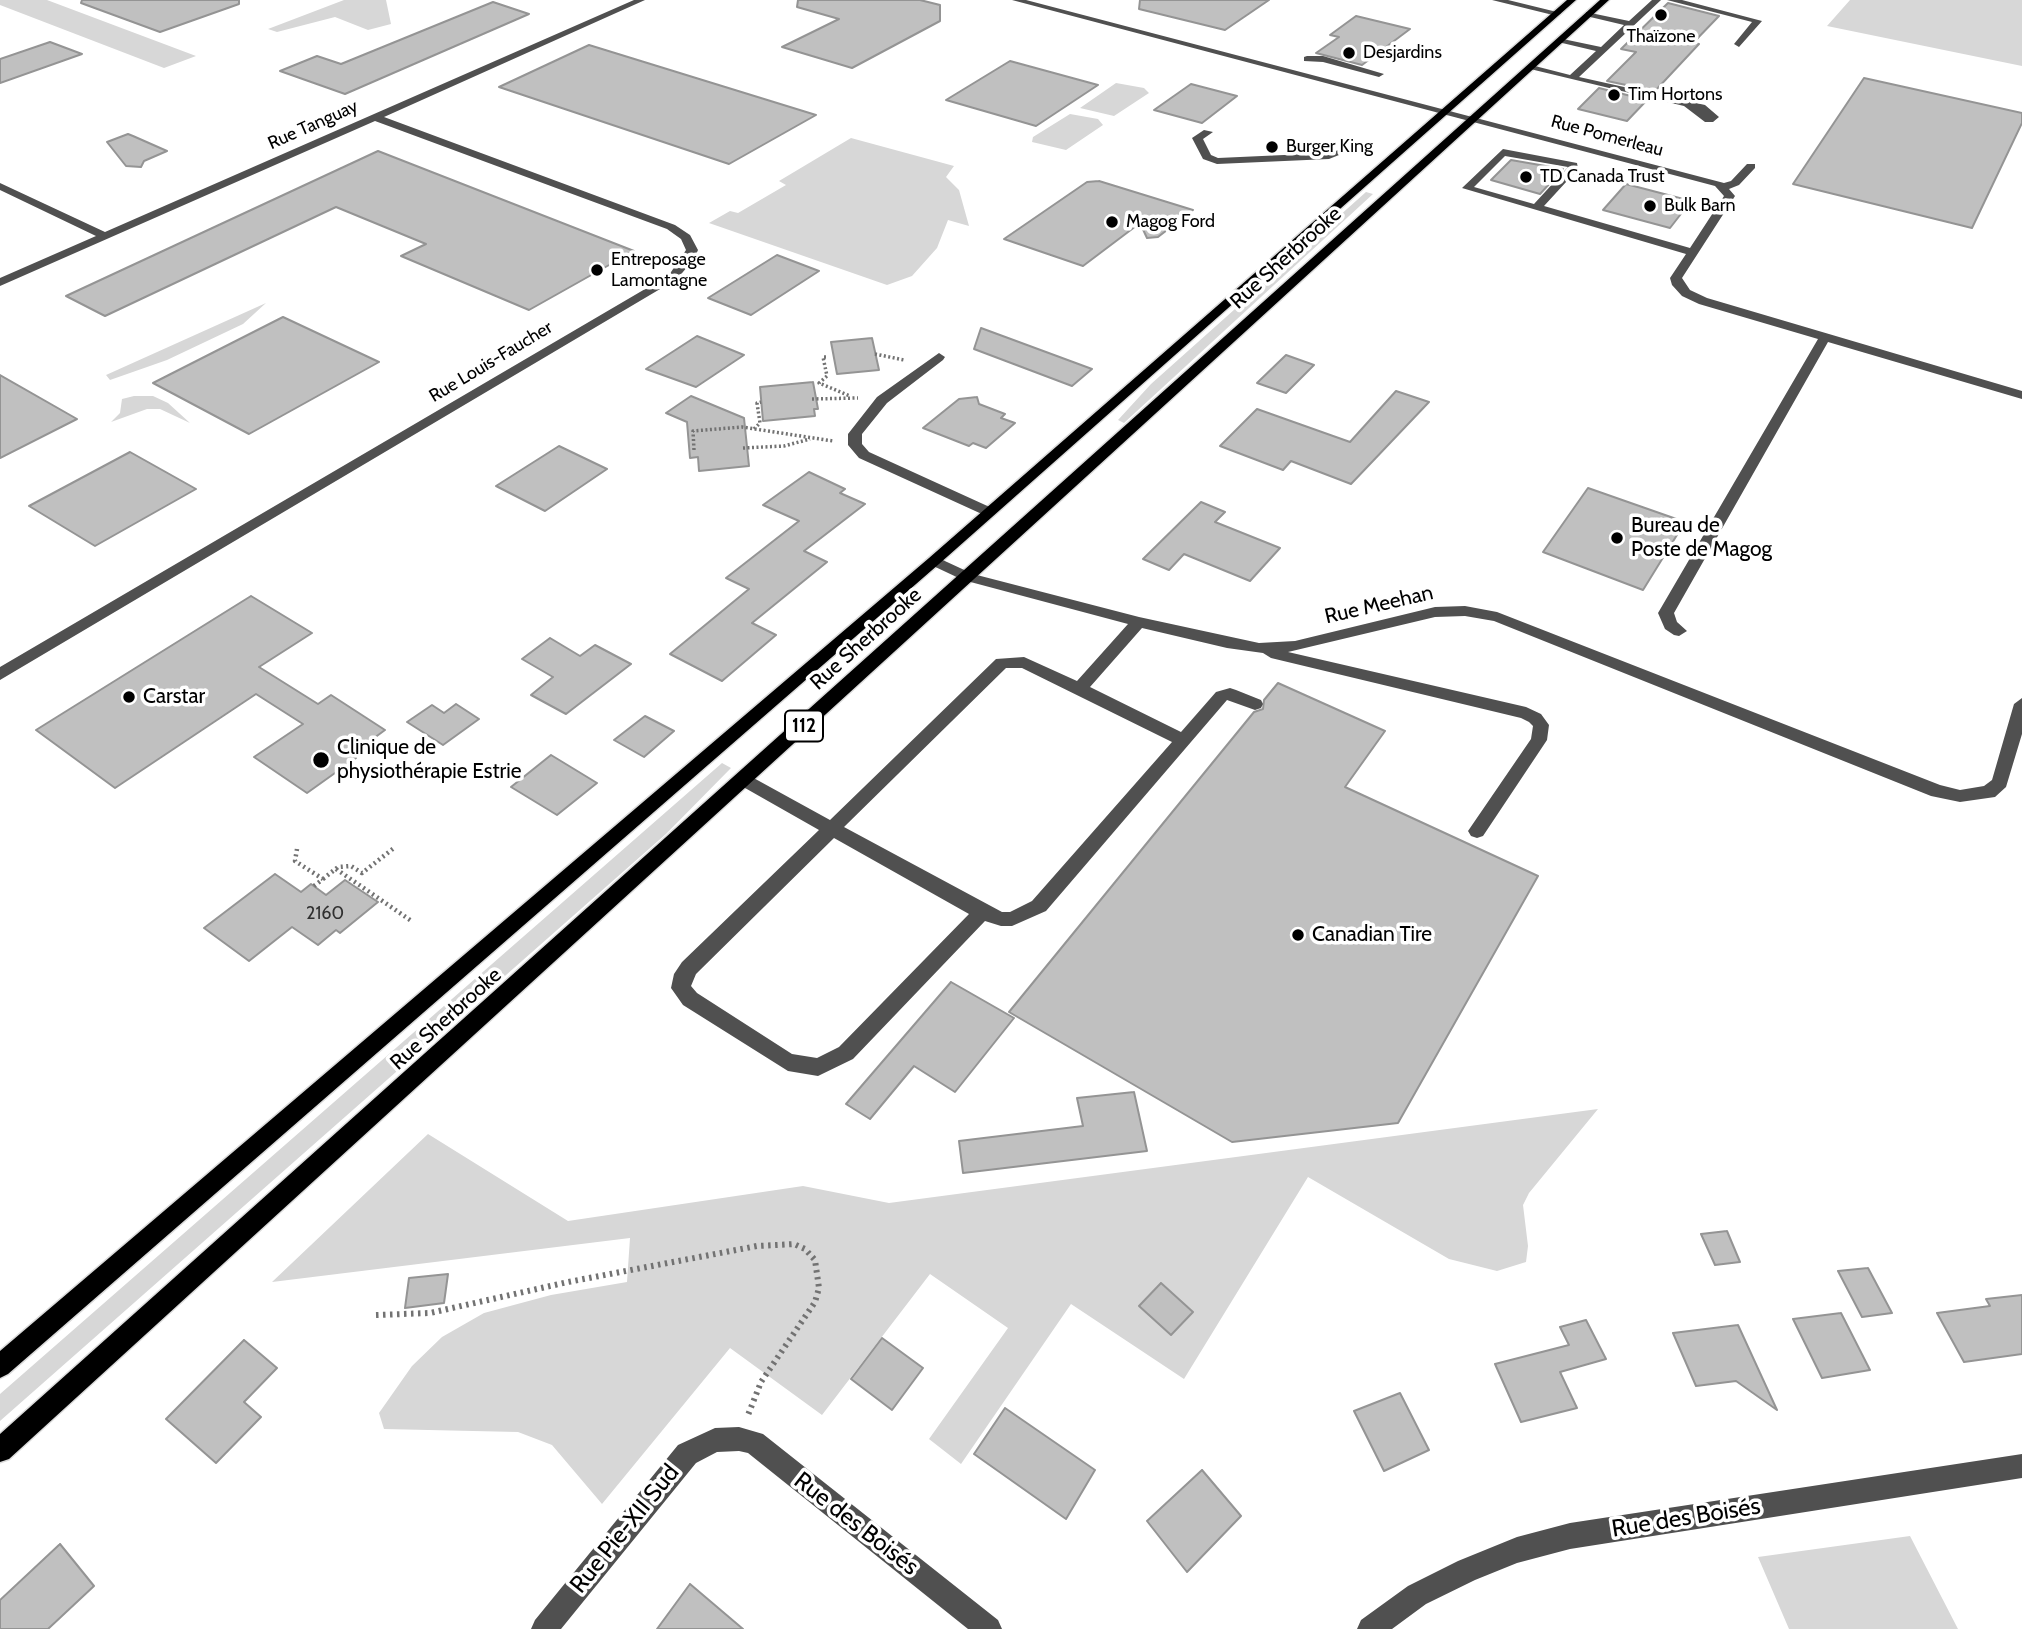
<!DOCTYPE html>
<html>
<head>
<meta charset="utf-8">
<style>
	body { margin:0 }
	canvas { display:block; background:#fff }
</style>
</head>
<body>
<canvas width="2022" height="1629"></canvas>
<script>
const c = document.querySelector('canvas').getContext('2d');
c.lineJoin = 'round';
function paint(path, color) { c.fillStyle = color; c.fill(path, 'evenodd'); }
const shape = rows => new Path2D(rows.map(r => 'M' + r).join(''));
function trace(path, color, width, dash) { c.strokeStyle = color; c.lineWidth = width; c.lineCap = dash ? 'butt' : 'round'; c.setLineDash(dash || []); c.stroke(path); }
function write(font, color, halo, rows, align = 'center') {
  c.font = font + ' Cabin,sans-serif'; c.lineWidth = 7; c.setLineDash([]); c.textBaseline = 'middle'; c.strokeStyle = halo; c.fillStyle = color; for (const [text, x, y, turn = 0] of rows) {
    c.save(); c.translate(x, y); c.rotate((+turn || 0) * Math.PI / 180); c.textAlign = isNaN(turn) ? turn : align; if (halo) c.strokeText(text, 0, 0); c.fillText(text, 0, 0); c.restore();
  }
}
paint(shape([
	[0,0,47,0,196,56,164,68,0,5],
	[344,0,386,0,391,24,368,30,335,17,277,32,268,29],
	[1850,0,2022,0,2022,66,1827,26],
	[1116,83,1144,88,1149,93,1114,116,1080,108],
	[1070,114,1098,119,1103,125,1066,150,1032,142,1033,137],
	[851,138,954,166,946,177,959,190,969,226,948,220,937,248,912,276,887,285,709,223,730,211,738,213,786,185,779,181],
	[1366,192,1373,194,1124,423,1118,420,1151,384],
	[266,303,243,324,167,360,110,380,106,375],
	[134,396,153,396,168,403,190,423,160,409,147,409,111,422,120,413,122,399],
	[722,763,731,768,666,834,0,1421,0,1394],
	[1598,1109,1529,1193,1523,1205,1528,1246,1526,1262,1497,1271,1449,1259,1308,1177,1184,1379,1071,1304,961,1464,929,1439,1008,1328,930,1274,822,1415,730,1348,602,1504,552,1445,518,1432,384,1429,379,1413,412,1366,442,1337,484,1313,551,1295,627,1282,630,1238,272,1282,428,1134,568,1221,803,1186,889,1203],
	[1910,1536,1958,1629,1789,1629,1758,1557]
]), '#d7d7d7');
const building = shape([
	[82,0,239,0,239,4,160,32,81,3,82,0],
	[798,0,920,0,940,5,940,21,852,68,782,47,839,19,797,7,798,0],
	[1140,0,1269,0,1225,30,1139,9,1140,0],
	[493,2,529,14,345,94,280,71,317,56,341,64,493,2],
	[1668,3,1719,16,1693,43,1699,44,1655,91,1607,81,1636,52,1621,49,1668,3],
	[1356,16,1410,29,1362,65,1316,53,1339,37,1330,35,1356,16],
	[50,42,82,54,0,83,0,59,50,42],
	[589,45,816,115,729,164,499,87,589,45],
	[1010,61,1098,85,1036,126,946,100,1010,61],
	[1864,78,2022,113,2022,123,1972,228,1793,184,1864,78],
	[1191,84,1237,96,1202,123,1154,110,1191,84],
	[1599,88,1647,100,1627,121,1578,109,1599,88],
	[128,134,133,136,167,151,144,161,141,167,126,166,107,142,128,134],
	[378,151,634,251,529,310,401,256,426,244,336,207,105,316,66,296,378,151],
	[1511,160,1563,169,1540,194,1491,180,1511,160],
	[1099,181,1193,210,1158,237,1147,238,1140,223,1083,266,1004,239,1087,182,1099,181],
	[1626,184,1691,201,1670,228,1603,210,1626,184],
	[777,255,819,271,751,315,708,298,777,255],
	[283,317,379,362,249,434,153,383,283,317],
	[981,328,1092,369,1072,386,974,349,981,328],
	[697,336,744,355,696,387,646,369,697,336],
	[872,338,879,370,837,374,831,342,872,338],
	[1286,355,1314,365,1286,393,1257,383,1286,355],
	[0,375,77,419,0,458,0,375],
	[813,382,818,409,814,409,815,416,763,421,760,387,813,382],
	[1396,391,1429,402,1351,484,1291,461,1283,470,1220,446,1257,409,1350,442,1396,391],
	[691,396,744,418,749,466,699,471,698,457,690,458,687,422,666,413,691,396],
	[977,397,979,404,1005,414,1001,418,1015,423,986,448,973,443,969,446,923,428,959,399,977,397],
	[559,446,607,469,545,511,496,486,559,446],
	[130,452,196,489,95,546,29,506,130,452],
	[809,472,845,489,840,493,865,504,804,551,827,562,752,623,776,635,722,681,670,654,749,589,726,578,799,521,763,505,809,472],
	[1588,488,1685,522,1643,590,1543,552,1588,488],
	[1201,502,1225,512,1215,522,1280,548,1250,581,1184,554,1169,570,1143,559,1201,502],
	[251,596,312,633,259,667,318,704,331,695,385,730,351,755,356,758,307,793,254,757,303,724,256,694,115,788,36,730,251,596],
	[550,638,580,656,595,645,631,664,566,714,531,695,553,677,522,659,550,638],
	[1278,683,1385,731,1345,787,1538,876,1398,1123,1232,1142,1009,1012,1254,712,1263,709,1264,700,1278,683],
	[456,704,479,719,443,745,407,722,432,705,444,713,456,704],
	[645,716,674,731,644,757,614,740,645,716],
	[551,755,597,783,557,815,511,787,551,755],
	[275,874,301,892,311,884,326,895,345,880,378,902,340,933,336,930,318,945,292,927,249,961,204,928,275,874],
	[951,982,1014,1018,955,1092,914,1066,870,1119,846,1104,951,982],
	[1134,1092,1147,1151,963,1173,959,1141,1083,1126,1077,1098,1134,1092],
	[1727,1231,1740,1262,1715,1265,1701,1234,1727,1231],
	[1868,1268,1892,1313,1862,1317,1838,1271,1868,1268],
	[448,1274,444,1303,405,1308,409,1278,448,1274],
	[1161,1283,1193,1312,1171,1335,1139,1306,1161,1283],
	[2022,1295,2022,1354,1964,1362,1937,1313,1990,1306,1986,1299,2022,1295],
	[1841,1313,1870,1370,1822,1378,1793,1319,1841,1313],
	[1586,1320,1606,1359,1560,1372,1577,1408,1521,1422,1495,1364,1569,1345,1560,1327,1586,1320],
	[1738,1325,1777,1410,1736,1381,1696,1386,1673,1333,1738,1325],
	[882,1338,923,1368,892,1410,851,1379,882,1338],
	[244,1340,277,1368,244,1402,261,1417,216,1463,166,1419,244,1340],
	[1400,1393,1429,1450,1384,1471,1354,1411,1400,1393],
	[1005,1408,1095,1470,1066,1519,974,1454,1005,1408],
	[1202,1470,1241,1516,1187,1572,1147,1521,1202,1470],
	[60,1544,94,1586,48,1629,0,1629,0,1600,60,1544],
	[690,1584,743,1629,657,1629,690,1584]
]);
paint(building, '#c0c0c0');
trace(building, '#949494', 2);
const major = shape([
	[1567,0,1576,0,939,564,8,1374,0,1378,0,1351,929,558,1567,0],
	[1600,0,1609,0,9,1459,0,1462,0,1434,1600,0]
]);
trace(major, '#dbdbdb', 3);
trace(shape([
	[875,354,904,360],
	[826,357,823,357,827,376,819,383,850,396],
	[812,399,858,398],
	[754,429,760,423,757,403,761,402],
	[743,448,784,446,810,439],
	[694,450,693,431,742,427,833,441]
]), '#727272', 3.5, [2, 2.5]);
trace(shape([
	[297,849,295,861,323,879,314,886],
	[336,869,413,922],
	[323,879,338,867,351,866,362,873,394,848]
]), '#727272', 4.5, [2, 3.5]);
trace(shape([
	[376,1315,430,1313,568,1282,757,1246,794,1244,805,1249,815,1260,819,1288,815,1302,761,1382,748,1415]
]), '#727272', 6, [2.5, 4.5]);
paint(shape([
	[634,0,645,0,384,117,675,225,690,235,698,250,694,259,677,279,0,680,0,667,669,275,686,250,681,239,667,229,375,121,0,286,0,278,96,236,0,190,0,183,105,232,634,0],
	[1012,0,1026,0,1724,183,1731,181,1747,164,1755,164,1755,168,1739,185,1729,189,1735,196,1682,278,1690,290,1707,298,2022,391,2022,399,1828,342,1674,613,1677,622,1687,631,1679,636,1674,635,1665,629,1658,613,1818,339,1699,304,1682,296,1672,285,1670,278,1686,254,1462,188,1503,149,1577,163,1578,169,1544,206,1690,248,1724,196,1715,186,1012,0],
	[1505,156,1568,167,1534,204,1474,187,1505,156],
	[1492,0,1508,0,1561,13,1557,16,1492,0],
	[1652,0,1661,0,1579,77,1705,105,1719,117,1713,122,1705,122,1684,106,1526,68,1531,65,1570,75,1596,51,1558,42,1558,38,1601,47,1624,25,1586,16,1586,12,1629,21,1652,0],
	[1667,0,1682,0,1762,21,1739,47,1734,44,1752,22,1667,0],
	[1307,56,1323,56,1384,74,1379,77,1323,62,1304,61,1304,57,1307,56],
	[1204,130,1213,132,1203,139,1211,155,1218,158,1328,153,1339,150,1344,153,1329,159,1217,164,1203,159,1192,138,1204,130],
	[939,353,945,357,943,360,887,403,862,434,862,444,869,452,994,509,994,515,984,515,859,458,848,445,848,434,877,397,939,353],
	[934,556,973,574,1139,617,1259,643,1295,641,1435,607,1465,606,1497,612,1940,785,1960,790,1984,786,1992,780,2014,704,2022,698,2022,734,2006,787,1995,797,1960,802,1931,796,1494,621,1465,616,1435,617,1288,652,1526,707,1541,714,1549,725,1547,740,1483,836,1477,838,1471,836,1468,831,1531,739,1533,726,1529,722,1521,718,1271,658,1263,653,1227,648,1142,628,1090,687,1181,732,1216,692,1230,688,1236,690,1261,700,1263,704,1261,708,1255,710,1227,700,1046,911,1012,926,1001,926,985,921,853,1059,818,1076,788,1071,683,1005,671,988,674,974,682,962,819,830,738,784,735,780,738,776,750,776,830,820,996,659,1024,657,1077,681,1128,624,963,580,929,564,927,561,934,556],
	[1006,668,1022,668,1172,742,1032,901,1010,912,1002,912,844,827,1006,668],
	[834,838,969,914,839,1047,817,1058,792,1054,697,993,691,986,696,974,834,838],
	[739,1427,763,1434,998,1620,1002,1629,968,1629,748,1453,739,1451,717,1452,696,1463,561,1629,531,1629,535,1620,678,1445,715,1428,739,1427],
	[2022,1454,2022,1478,1570,1549,1517,1563,1475,1580,1426,1604,1392,1629,1357,1629,1361,1620,1408,1586,1458,1561,1517,1537,1570,1523,2022,1454]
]), '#505050');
paint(major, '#000');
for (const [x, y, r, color] of [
	[1661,15,7,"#000"],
	[1349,53,7,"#000"],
	[1614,95,7,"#000"],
	[1272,147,7,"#000"],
	[1526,177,7,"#000"],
	[1650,206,7,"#000"],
	[1112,222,7,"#000"],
	[597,270,7,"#000"],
	[1617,538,7,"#000"],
	[129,697,7,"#000"],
	[321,760,9,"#000"],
	[1298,935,7,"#000"]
]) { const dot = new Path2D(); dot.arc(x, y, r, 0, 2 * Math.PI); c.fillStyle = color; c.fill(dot); trace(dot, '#fff', 2.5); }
write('18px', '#000', '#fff', [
	["Thaïzone",1661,37,"center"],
	["Desjardins",1363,53],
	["Tim Hortons",1628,95],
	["Burger King",1286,147],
	["TD Canada Trust",1540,177],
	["Bulk Barn",1664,206],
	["Magog Ford",1126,222],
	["Entreposage",611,260],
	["Lamontagne",611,281]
], 'left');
write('18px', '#000', '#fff', [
	["Rue Tanguay",313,125,-24],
	["Rue Pomerleau",1607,136,15],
	["Rue Louis-Faucher",491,362,-31]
]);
write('18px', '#303030', null, [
	["2160",325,914]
]);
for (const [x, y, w] of [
	[804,726,38]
]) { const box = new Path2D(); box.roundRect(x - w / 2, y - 15.5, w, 31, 5); c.fillStyle = '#fff'; c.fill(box); trace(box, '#000', 2); }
write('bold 19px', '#000', null, [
	["112",804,726]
]);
write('21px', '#000', '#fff', [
	["Rue Sherbrooke",1286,258,-42],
	["Rue Meehan",1379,605,-13],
	["Rue Sherbrooke",866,639,-42],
	["Rue Sherbrooke",446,1019,-42]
]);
write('21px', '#000', '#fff', [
	["Bureau de",1631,526],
	["Poste de Magog",1631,550],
	["Carstar",143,697],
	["Clinique de",337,748],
	["physiothérapie Estrie",337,772],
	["Canadian Tire",1312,935]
], 'left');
write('24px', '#000', '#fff', [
	["Rue des Boisés",1686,1518,-9],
	["Rue des Boisés",856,1524,38],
	["Rue Pie-XII Sud",625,1529,-51]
]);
</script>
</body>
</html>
